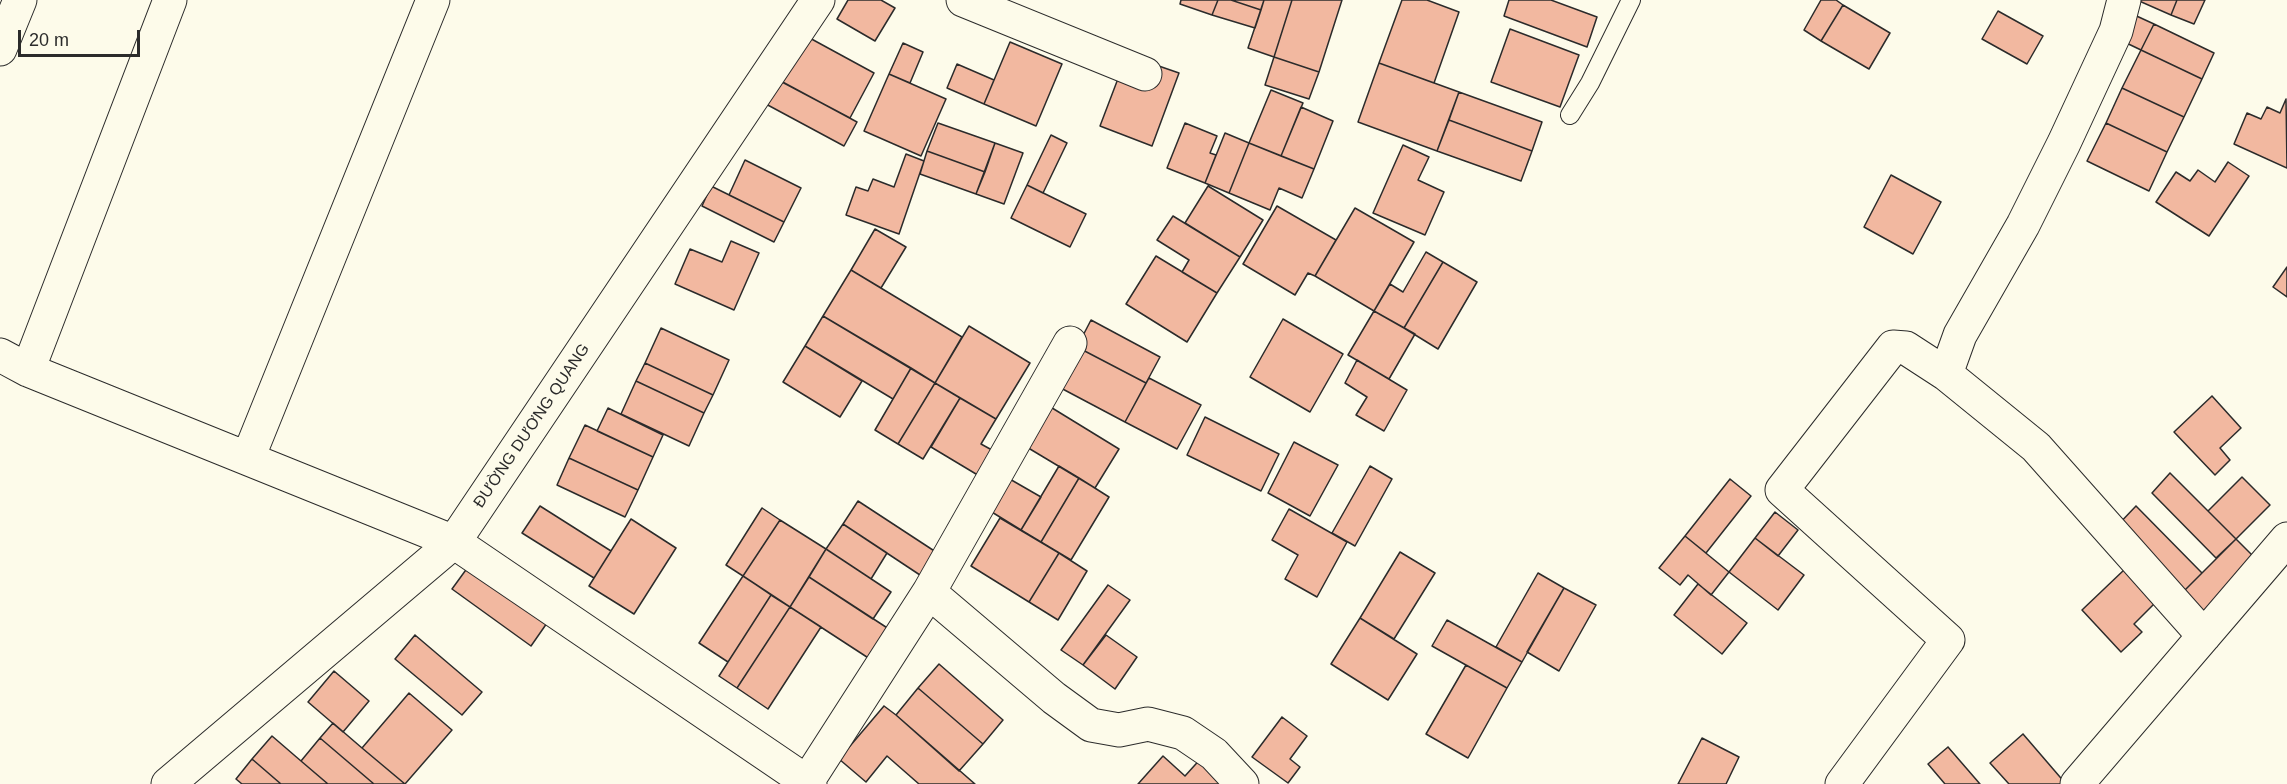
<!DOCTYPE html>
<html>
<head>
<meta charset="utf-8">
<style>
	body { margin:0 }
	#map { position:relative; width:2287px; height:784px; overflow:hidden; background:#fdfbea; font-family:Helvetica,sans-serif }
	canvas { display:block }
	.scale { position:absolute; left:18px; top:30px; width:122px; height:27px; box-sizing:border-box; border:3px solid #2b2b2b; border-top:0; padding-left:8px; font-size:18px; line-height:21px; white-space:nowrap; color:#2b2b2b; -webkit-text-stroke:4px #fdfbea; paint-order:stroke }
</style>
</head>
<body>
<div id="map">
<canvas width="2287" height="784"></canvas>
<div class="scale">20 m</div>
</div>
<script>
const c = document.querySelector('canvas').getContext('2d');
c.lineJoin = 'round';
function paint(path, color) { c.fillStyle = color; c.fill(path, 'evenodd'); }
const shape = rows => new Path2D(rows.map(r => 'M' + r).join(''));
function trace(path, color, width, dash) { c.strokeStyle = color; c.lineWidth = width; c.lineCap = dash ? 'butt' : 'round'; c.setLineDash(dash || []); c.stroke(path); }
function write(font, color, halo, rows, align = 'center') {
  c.font = font + ' Helvetica,sans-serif'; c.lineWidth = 4.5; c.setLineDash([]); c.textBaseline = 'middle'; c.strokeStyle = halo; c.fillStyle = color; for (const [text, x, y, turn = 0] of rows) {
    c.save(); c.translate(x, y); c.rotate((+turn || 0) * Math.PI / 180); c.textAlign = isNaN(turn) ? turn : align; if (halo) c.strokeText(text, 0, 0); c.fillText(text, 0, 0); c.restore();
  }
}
const building = shape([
	[848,0,881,0,895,8,875,41,837,19,848,0],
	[1181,0,1218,0,1212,15,1180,4,1181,0],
	[1218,0,1231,0,1261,10,1255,28,1212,15,1218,0],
	[1231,0,1264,0,1261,10,1231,0],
	[1264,0,1292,0,1274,57,1248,48,1264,0],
	[1292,0,1342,0,1319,72,1274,57,1292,0],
	[1402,0,1427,0,1459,12,1434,83,1379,63,1402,0],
	[1509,0,1551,0,1597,17,1587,47,1504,16,1509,0],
	[1821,0,1836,0,1843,5,1821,41,1804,30,1821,0],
	[2137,0,2177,0,2171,15,2137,0],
	[2177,0,2205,0,2194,24,2171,15,2177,0],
	[1843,5,1890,33,1869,69,1821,41,1843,5],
	[1998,11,2043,36,2027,64,1982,39,1998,11],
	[2130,13,2154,24,2141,50,2118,39,2130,13],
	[2154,24,2214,53,2202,79,2141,50,2154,24],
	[1510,29,1579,55,1560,107,1491,82,1510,29],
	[806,36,874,73,850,118,782,82,806,36],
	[1010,42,1062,64,1036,126,984,104,1010,42],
	[903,43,923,52,910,83,889,74,903,43],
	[2141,50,2202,79,2184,117,2122,88,2141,50],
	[1274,57,1319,72,1309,99,1265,85,1274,57],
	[1379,63,1459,92,1437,151,1358,122,1379,63],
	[957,64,994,80,984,104,947,88,957,64],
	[1153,64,1179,73,1152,146,1100,126,1119,76,1153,64],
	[889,74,946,99,921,156,864,131,889,74],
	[777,79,857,122,844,146,764,103,777,79],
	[2122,88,2184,117,2167,152,2106,123,2122,88],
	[1271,90,1303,103,1281,156,1249,143,1271,90],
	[1459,92,1542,122,1532,151,1449,120,1459,92],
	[2286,99,2287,168,2234,144,2247,113,2261,119,2267,107,2280,113,2286,99],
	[1301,107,1333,121,1314,169,1281,156,1301,107],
	[1449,120,1532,151,1521,181,1437,151,1449,120],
	[938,123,995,143,985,172,927,151,938,123],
	[1185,123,1217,136,1210,153,1216,155,1205,183,1167,168,1185,123],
	[2106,123,2167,152,2149,191,2087,161,2106,123],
	[1225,133,1249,143,1229,193,1205,183,1225,133],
	[1051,135,1067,143,1043,193,1027,185,1051,135],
	[995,143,1023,153,1004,204,976,194,995,143],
	[1249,143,1314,169,1302,198,1279,188,1270,210,1229,193,1249,143],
	[1403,145,1429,157,1418,180,1444,192,1425,235,1373,213,1403,145],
	[927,151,985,172,976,194,920,174,927,151],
	[906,154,924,161,899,234,846,215,856,187,868,191,873,179,894,187,906,154],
	[745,160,801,188,784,222,729,195,745,160],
	[2228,162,2249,176,2209,236,2156,202,2176,172,2190,181,2198,170,2215,182,2228,162],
	[1891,175,1941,202,1913,254,1864,227,1891,175],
	[1027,185,1086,214,1070,247,1011,218,1027,185],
	[711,186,784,222,774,242,702,206,711,186],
	[1208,186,1263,220,1240,257,1185,223,1208,186],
	[1277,206,1336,240,1315,276,1308,273,1295,295,1243,264,1277,206],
	[1355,208,1414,242,1374,311,1315,276,1355,208],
	[1173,216,1240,257,1217,293,1182,272,1189,260,1157,240,1173,216],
	[875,229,906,247,881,288,851,270,875,229],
	[731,241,759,253,734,310,675,284,690,249,722,262,731,241],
	[1426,252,1443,262,1404,328,1374,311,1390,284,1403,292,1426,252],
	[1156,256,1217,293,1187,342,1126,304,1156,256],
	[1443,262,1477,282,1438,349,1404,328,1443,262],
	[2287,267,2287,297,2273,287,2287,267],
	[851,270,962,337,935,383,823,316,851,270],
	[1374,311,1415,334,1389,379,1348,355,1374,311],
	[823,316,911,368,893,399,805,346,823,316],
	[1283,319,1343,354,1310,412,1250,377,1283,319],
	[1091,320,1160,357,1146,383,1077,347,1091,320],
	[969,326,1030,363,996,419,935,383,969,326],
	[661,328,729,360,713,395,645,363,661,328],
	[805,346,862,381,840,417,783,382,805,346],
	[1077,347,1146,383,1125,422,1057,386,1077,347],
	[1357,360,1407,390,1384,431,1356,415,1367,397,1345,383,1357,360],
	[645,363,713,395,704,413,636,381,645,363],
	[911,368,935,383,898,444,875,430,911,368],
	[1149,378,1201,405,1177,449,1125,422,1149,378],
	[636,381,704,413,689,446,621,414,636,381],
	[935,383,960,398,923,459,898,444,935,383],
	[2212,396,2241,428,2220,448,2230,460,2215,475,2174,432,2212,396],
	[960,398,996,419,981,444,1001,455,986,480,931,447,960,398],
	[1044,403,1119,449,1095,488,1020,443,1044,403],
	[608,408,663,435,653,457,597,431,608,408],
	[1205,417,1279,454,1261,491,1187,455,1205,417],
	[585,425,653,457,638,490,569,458,585,425],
	[1294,442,1338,465,1310,516,1268,493,1294,442],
	[569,458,638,490,625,517,557,485,569,458],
	[1059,466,1079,478,1041,542,1021,530,1059,466],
	[1370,466,1392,479,1355,546,1332,533,1370,466],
	[2170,473,2236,539,2216,558,2152,493,2170,473],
	[1001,474,1041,497,1021,530,982,506,1001,474],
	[2242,477,2270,505,2236,539,2208,511,2242,477],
	[1079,478,1109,497,1071,560,1041,542,1079,478],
	[1730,479,1751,496,1706,553,1685,536,1730,479],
	[858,501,942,556,926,579,843,524,858,501],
	[540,506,611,551,594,578,522,533,540,506],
	[2136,506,2202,573,2181,594,2115,528,2136,506],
	[762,508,780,520,743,576,726,565,762,508],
	[1289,509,1347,542,1317,597,1285,579,1298,555,1272,540,1289,509],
	[1775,512,1798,530,1778,556,1755,538,1775,512],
	[1000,518,1059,553,1029,602,971,566,1000,518],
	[631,519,676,548,634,614,589,586,631,519],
	[780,520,826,549,790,607,743,576,780,520],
	[843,524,887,553,871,579,826,549,843,524],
	[1685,536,1729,572,1711,595,1688,575,1680,585,1659,568,1685,536],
	[1755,538,1804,575,1778,610,1729,572,1755,538],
	[2236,539,2259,562,2205,617,2181,594,2236,539],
	[826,549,891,592,873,619,809,577,826,549],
	[1400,552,1435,573,1394,639,1360,618,1400,552],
	[1059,553,1087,571,1058,620,1029,602,1059,553],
	[468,567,547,623,531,646,452,589,468,567],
	[2125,569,2156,602,2134,624,2142,632,2121,652,2082,610,2125,569],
	[1538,573,1564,588,1522,662,1496,647,1538,573],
	[743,576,771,595,728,662,699,643,743,576],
	[809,577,892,631,873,661,790,607,809,577],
	[1698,584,1747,623,1722,654,1674,615,1698,584],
	[1108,585,1130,600,1083,665,1061,650,1108,585],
	[1564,588,1596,605,1559,671,1527,652,1564,588],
	[771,595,790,607,737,688,719,676,771,595],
	[790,607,821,627,768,709,737,688,790,607],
	[1360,618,1417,654,1388,700,1331,664,1360,618],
	[1447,620,1522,662,1507,688,1432,646,1447,620],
	[415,635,482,692,462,715,395,659,415,635],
	[1106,635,1137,657,1115,689,1083,665,1106,635],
	[939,664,1003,720,983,744,918,688,939,664],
	[1466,665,1507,688,1468,758,1426,734,1466,665],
	[334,671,369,701,343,732,308,702,334,671],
	[918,688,983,744,959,771,896,715,918,688],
	[409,693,452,730,405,784,362,748,409,693],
	[884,706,896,715,975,784,919,784,887,756,866,782,839,759,884,706],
	[1282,717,1307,736,1290,759,1300,767,1288,783,1252,757,1282,717],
	[333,723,362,748,405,784,374,784,320,738,333,723],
	[2023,734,2066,784,2009,784,1990,763,2023,734],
	[272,736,301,761,328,784,281,784,252,759,272,736],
	[320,738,374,784,328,784,301,761,320,738],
	[1702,738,1739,757,1726,784,1678,784,1702,738],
	[1948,747,1980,784,1945,784,1928,764,1948,747],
	[1204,755,1238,784,1138,784,1163,756,1185,776,1204,755],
	[252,759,281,784,242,784,236,779,252,759]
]);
paint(building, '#f2b8a0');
trace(building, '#2b2b2b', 1.5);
const lane = shape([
	[1570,115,1590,83,1631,0]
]);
const street = shape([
	[963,0,1145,74],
	[2124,0,2116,31,2064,143,2023,225,1960,335,1946,374,2036,447,2204,636],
	[0,49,20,0],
	[0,355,28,370,454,542,810,784],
	[28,370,170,0],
	[248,458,433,0],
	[929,592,1054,698,1091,725,1119,730,1148,724,1183,733,1214,754,1242,784],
	[807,782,929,592,1070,343],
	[1842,784,1948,640,1782,490,1893,347,1906,348,1946,374],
	[2077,784,2287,539]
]);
const secondary = shape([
	[168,784,454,542,818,0]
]);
trace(lane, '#2b2b2b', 20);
trace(street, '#2b2b2b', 35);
trace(secondary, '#2b2b2b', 35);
trace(lane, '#fdfbea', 18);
trace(street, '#fdfbea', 33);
trace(secondary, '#fdfbea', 33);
write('16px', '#2b2b2b', '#fdfbea', [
	["ĐƯỜNG DƯƠNG QUANG",532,426,-56]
]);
</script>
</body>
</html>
